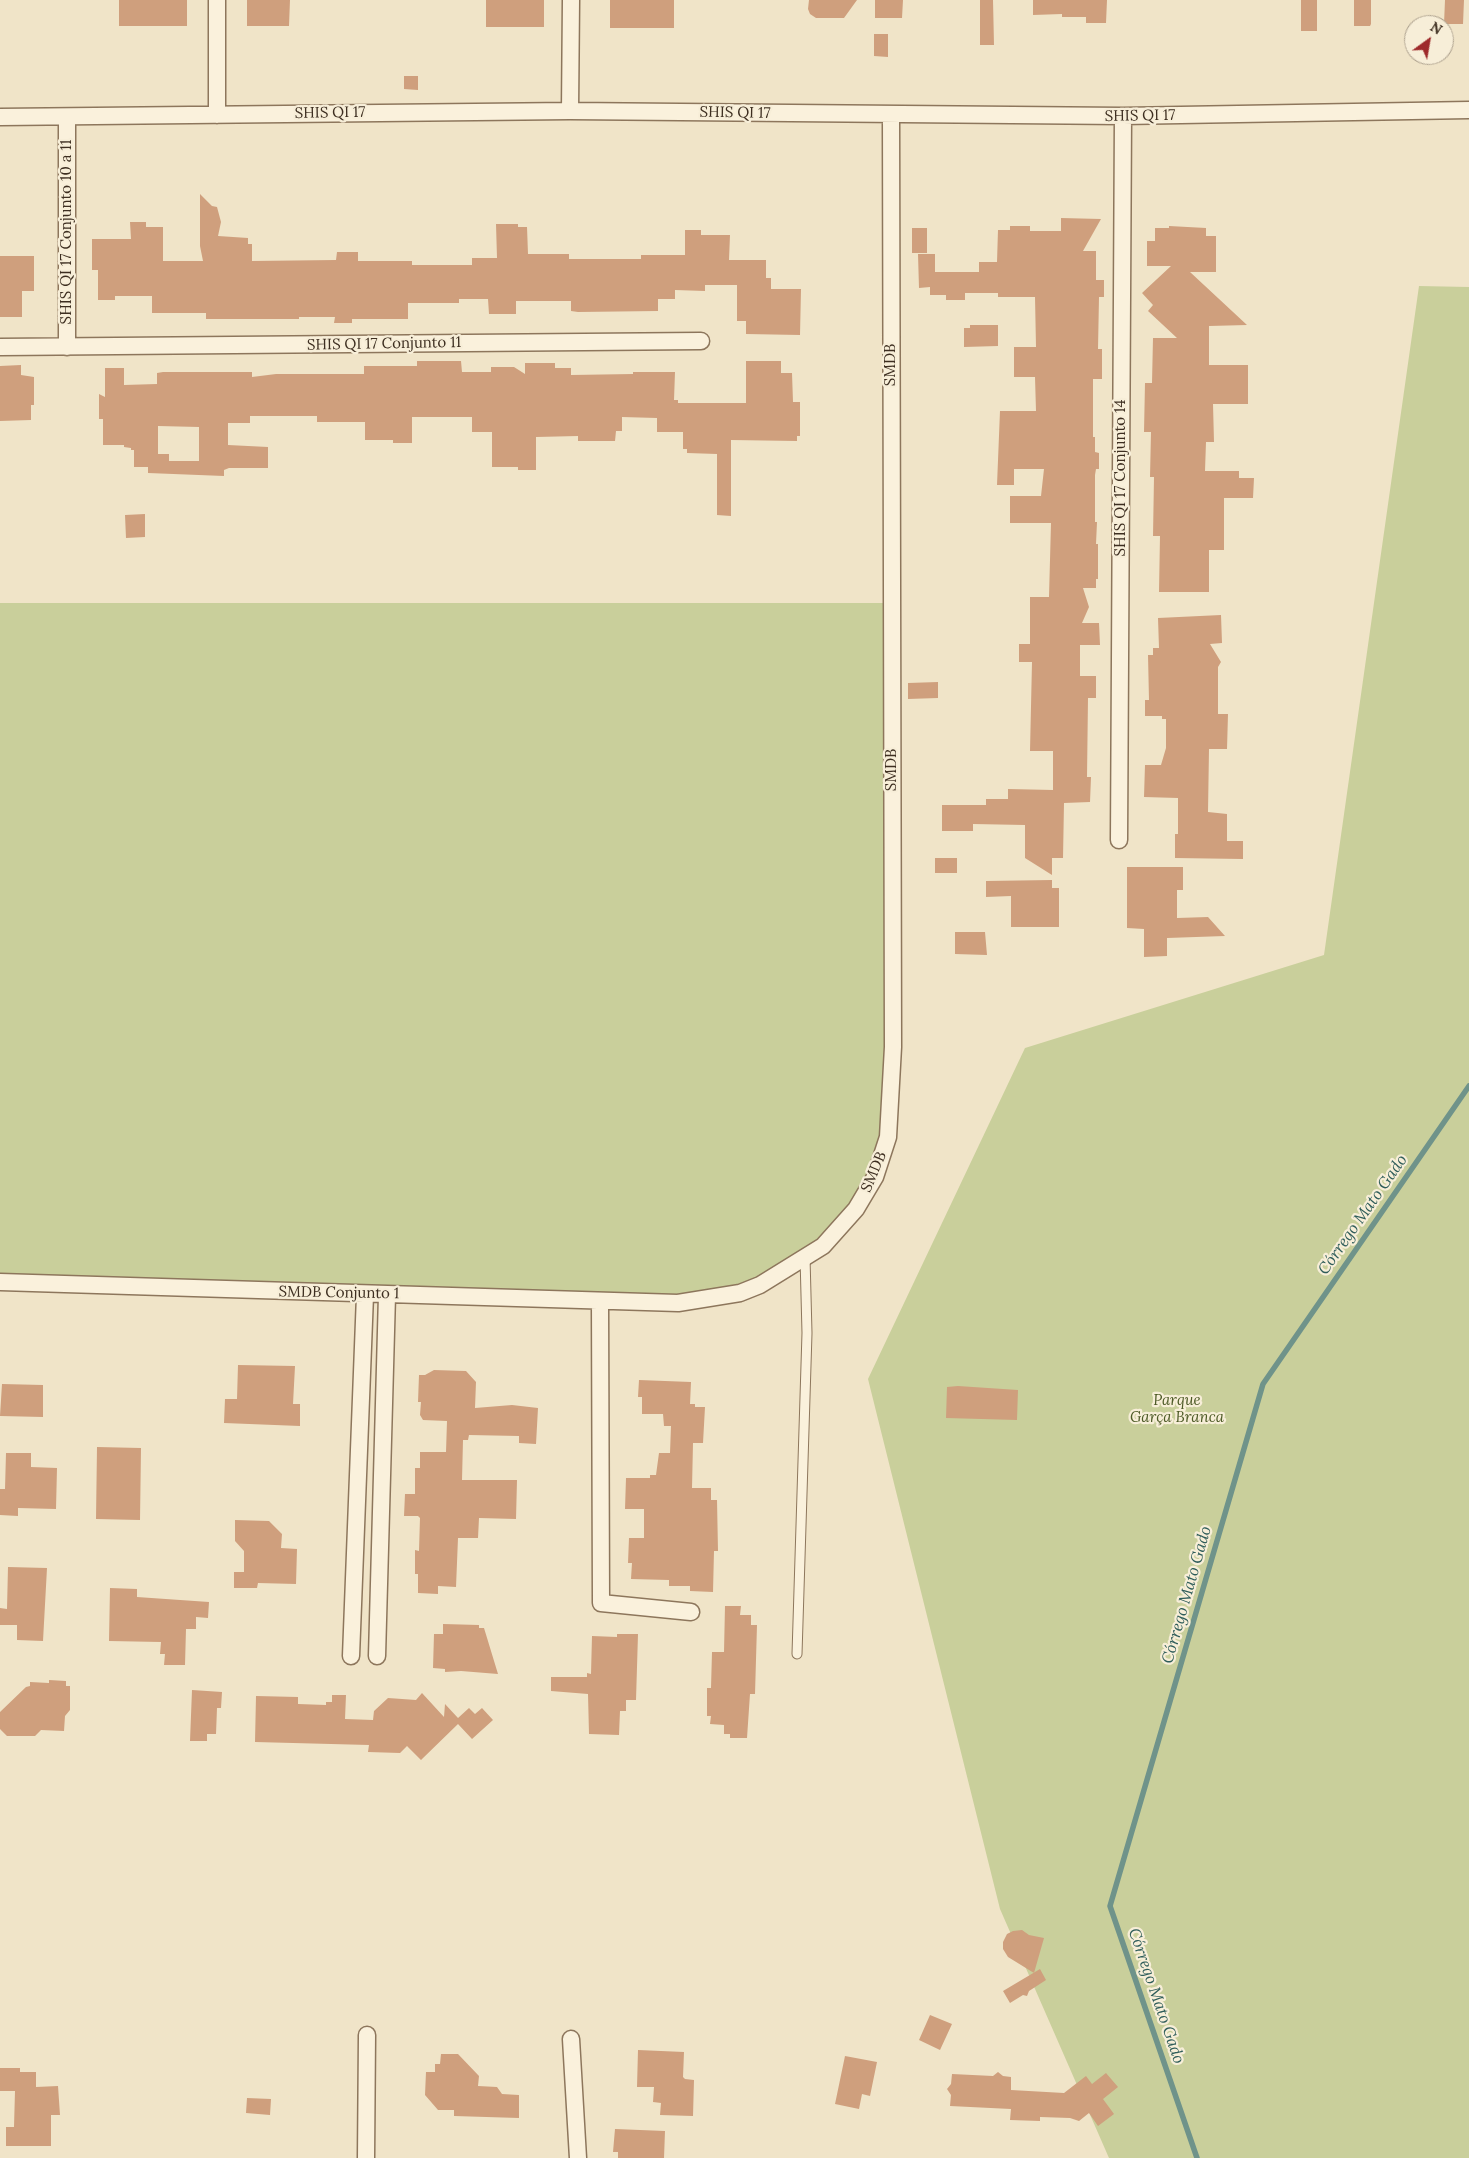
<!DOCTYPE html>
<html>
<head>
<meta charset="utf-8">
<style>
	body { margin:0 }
	#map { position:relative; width:1469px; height:2158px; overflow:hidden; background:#f0e4c8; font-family:Lora,serif }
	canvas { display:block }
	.north { position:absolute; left:1404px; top:15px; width:50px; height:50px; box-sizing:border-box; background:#f7eed8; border:1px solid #ada18e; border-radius:50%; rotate:32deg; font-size:14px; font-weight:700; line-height:20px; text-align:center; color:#3d2e20 }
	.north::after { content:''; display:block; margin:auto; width:18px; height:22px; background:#9e2a2b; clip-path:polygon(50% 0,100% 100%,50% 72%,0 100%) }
</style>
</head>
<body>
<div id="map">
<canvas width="1469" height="2158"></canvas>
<div class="north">N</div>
</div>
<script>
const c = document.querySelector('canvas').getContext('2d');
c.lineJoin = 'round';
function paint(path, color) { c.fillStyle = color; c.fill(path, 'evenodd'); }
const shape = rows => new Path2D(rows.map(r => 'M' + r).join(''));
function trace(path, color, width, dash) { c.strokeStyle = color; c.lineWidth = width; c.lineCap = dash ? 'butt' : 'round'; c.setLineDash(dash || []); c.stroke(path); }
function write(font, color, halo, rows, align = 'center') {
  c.font = font + ' Lora,serif'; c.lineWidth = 4.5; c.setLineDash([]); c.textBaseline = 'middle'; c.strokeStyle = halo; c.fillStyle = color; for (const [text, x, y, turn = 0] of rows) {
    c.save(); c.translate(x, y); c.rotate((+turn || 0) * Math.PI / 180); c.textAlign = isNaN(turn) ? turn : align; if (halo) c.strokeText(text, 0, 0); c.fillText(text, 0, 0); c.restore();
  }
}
paint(shape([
	[1419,286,1469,287,1469,2158,1109,2158,1000,1909,868,1379,1025,1048,1324,955],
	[0,603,892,603,888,1137,875,1177,823,1246,760,1285,678,1303,0,1284]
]), '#c9cf9b');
trace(shape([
	[1197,2158,1110,1906,1263,1384,1469,1086]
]), '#6f938a', 5.5);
paint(shape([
	[119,0,187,0,187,26,119,26],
	[247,0,290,0,289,26,247,26],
	[486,0,544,0,544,27,486,27],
	[610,0,674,0,674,28,610,28],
	[809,0,857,0,844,18,816,18,810,14,808,9],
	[875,0,903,0,902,18,875,18],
	[980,0,993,0,994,45,980,45],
	[1033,0,1107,0,1106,23,1086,23,1086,17,1062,17,1062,14,1033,15],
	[1301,0,1317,0,1317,31,1301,31],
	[1354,0,1371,0,1371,24,1370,26,1354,26],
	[1445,0,1464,0,1463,24,1444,24],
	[874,34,888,34,888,57,874,56],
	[404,76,418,76,418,90,404,89],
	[200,194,212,206,217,207,221,222,218,236,248,238,248,244,252,244,252,261,336,260,337,252,358,252,358,261,412,261,412,265,472,265,472,258,497,258,496,224,518,224,518,227,527,227,528,254,569,254,569,259,641,259,641,255,685,255,685,230,701,230,701,235,730,235,729,260,766,260,766,278,771,278,771,289,801,289,800,335,746,334,746,321,737,321,737,285,705,285,705,291,675,290,675,299,658,299,658,311,578,312,571,311,571,301,516,301,516,314,489,314,488,299,459,299,459,303,408,303,408,319,352,319,352,323,334,323,335,317,299,317,299,319,206,319,206,313,152,313,152,296,115,296,115,300,98,300,98,270,92,270,92,239,131,239,130,222,146,222,146,227,163,227,163,261,203,261,200,246],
	[1061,218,1101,219,1083,251,1096,251,1096,280,1104,280,1104,297,1099,297,1098,349,1102,349,1102,379,1093,379,1093,437,1095,437,1095,452,1099,453,1099,469,1096,469,1095,475,1095,522,1097,522,1096,544,1098,544,1098,579,1096,579,1096,588,1083,588,1089,607,1082,623,1099,623,1100,645,1080,645,1080,676,1096,676,1096,698,1088,698,1087,777,1091,777,1090,802,1064,803,1063,858,1052,858,1052,875,1025,858,1025,825,973,824,973,831,942,831,942,805,986,805,986,799,1008,799,1008,789,1053,790,1053,751,1030,751,1032,662,1019,662,1019,644,1030,644,1030,597,1049,597,1051,523,1010,523,1010,496,1041,496,1044,469,1014,469,1014,485,997,485,1000,411,1036,411,1035,377,1014,377,1014,347,1036,347,1035,297,998,297,998,293,965,293,965,300,946,300,946,295,930,295,930,287,919,288,918,254,935,254,935,272,979,272,979,262,997,262,998,230,1010,230,1010,226,1030,226,1030,231,1061,231],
	[1169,226,1206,228,1206,236,1216,236,1216,272,1190,272,1247,325,1209,326,1209,365,1248,365,1248,404,1213,404,1214,442,1206,442,1205,471,1239,471,1239,478,1254,478,1253,498,1224,498,1224,550,1209,550,1209,592,1159,592,1160,536,1153,536,1154,477,1150,477,1151,432,1144,432,1145,383,1152,383,1153,338,1177,338,1148,311,1153,305,1142,293,1171,266,1147,266,1147,241,1155,241,1155,228,1169,228],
	[912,228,927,228,927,253,912,253],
	[0,256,34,256,34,291,22,291,22,317,0,317],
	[970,325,998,325,998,346,964,347,964,328,970,328],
	[417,361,461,361,462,372,491,372,491,367,514,367,525,374,525,363,555,363,555,368,571,368,571,375,633,374,633,372,675,372,674,400,678,400,678,403,746,403,746,361,781,361,781,373,792,373,793,402,800,402,800,436,797,436,797,441,731,440,731,516,717,515,717,454,687,453,687,449,683,449,683,432,657,432,657,418,622,417,622,431,616,431,615,441,578,441,578,436,536,437,536,470,518,470,518,467,492,467,492,432,472,432,472,417,412,417,412,443,393,443,393,440,365,440,365,422,317,422,317,416,250,416,250,423,228,423,228,445,268,447,268,468,229,468,224,470,224,476,148,473,148,467,134,467,134,450,131,450,131,448,124,447,124,445,103,445,103,419,99,419,99,394,105,397,105,368,124,368,124,385,157,384,157,373,163,372,252,372,252,377,276,374,364,374,364,366,417,366],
	[158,426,199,427,199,461,169,461,169,454,158,454],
	[21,365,21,375,34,377,34,405,31,405,31,420,0,421,0,366],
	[145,514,145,537,126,538,125,515],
	[1221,615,1222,643,1210,644,1221,662,1218,667,1218,714,1228,714,1227,749,1209,749,1208,812,1227,814,1227,841,1243,841,1243,859,1175,858,1175,834,1178,834,1178,798,1144,797,1145,765,1161,765,1166,748,1166,719,1162,719,1162,716,1145,716,1145,700,1149,700,1148,655,1153,655,1153,648,1159,648,1158,618],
	[938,682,938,698,908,699,908,683],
	[935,858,957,858,957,873,935,873],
	[1127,867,1183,867,1183,890,1177,890,1177,918,1208,917,1225,936,1167,938,1167,956,1144,957,1144,929,1127,928],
	[1052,880,1052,888,1059,888,1059,927,1011,927,1011,896,986,897,986,881],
	[955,932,985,932,987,955,955,954],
	[238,1365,295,1366,293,1404,300,1404,300,1426,224,1423,225,1399,237,1399],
	[434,1370,466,1371,476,1382,475,1408,512,1405,538,1408,536,1444,519,1443,519,1436,469,1435,468,1440,463,1440,462,1480,517,1480,516,1519,479,1518,478,1538,458,1538,456,1587,438,1586,438,1594,418,1593,418,1574,415,1574,415,1550,419,1551,420,1518,418,1516,404,1516,405,1494,415,1494,415,1468,420,1468,420,1452,446,1452,447,1421,423,1420,420,1415,421,1402,418,1402,419,1375,425,1375],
	[639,1380,691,1382,690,1404,695,1404,695,1407,705,1407,703,1443,693,1443,692,1488,711,1488,711,1500,717,1500,718,1551,714,1551,713,1592,690,1591,690,1586,669,1586,669,1580,631,1579,632,1563,628,1563,629,1538,644,1538,644,1509,625,1509,626,1478,650,1478,650,1475,656,1475,659,1453,670,1453,671,1426,664,1426,663,1414,642,1414,642,1397,638,1397],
	[2,1384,43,1385,43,1417,0,1416],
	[958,1386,1018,1390,1017,1420,946,1418,947,1387],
	[97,1447,141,1448,140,1520,96,1519],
	[6,1453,31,1453,31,1467,57,1468,56,1509,18,1508,18,1516,0,1515,0,1489,5,1489],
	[235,1520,269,1521,282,1534,281,1548,297,1549,296,1584,258,1583,257,1588,234,1588,234,1572,244,1572,244,1551,235,1541],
	[8,1567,47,1568,43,1641,17,1640,17,1625,0,1625,0,1608,7,1609],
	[110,1588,137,1589,137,1597,209,1602,208,1618,196,1617,196,1629,186,1629,185,1665,164,1665,165,1654,160,1654,161,1642,109,1641],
	[725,1606,741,1606,740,1615,751,1615,751,1625,757,1625,755,1694,750,1694,747,1738,730,1738,730,1734,724,1734,724,1725,710,1724,711,1716,707,1716,707,1688,711,1688,712,1652,724,1652],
	[443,1624,479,1625,479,1628,484,1628,498,1674,461,1671,445,1672,445,1669,433,1668,434,1634,443,1634],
	[617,1634,638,1634,636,1700,626,1700,626,1711,620,1711,619,1735,589,1734,588,1694,551,1691,551,1677,587,1677,587,1673,591,1674,592,1636,617,1637],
	[49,1680,66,1681,66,1686,70,1686,70,1710,65,1716,64,1731,41,1730,35,1736,7,1736,0,1729,0,1712,26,1687,30,1686,30,1682,49,1683],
	[192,1690,222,1692,221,1708,217,1708,216,1734,207,1734,207,1741,190,1741],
	[422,1693,444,1717,445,1704,458,1718,469,1708,475,1714,482,1708,493,1720,472,1739,458,1724,421,1760,407,1746,400,1753,368,1752,369,1745,255,1742,256,1696,298,1697,298,1704,326,1705,326,1702,332,1702,332,1695,346,1695,345,1719,373,1720,374,1711,388,1698,416,1700],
	[1022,1930,1029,1935,1044,1938,1034,1973,1008,1957,1003,1949,1003,1942,1007,1934,1013,1931],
	[1040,1969,1046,1980,1029,1991,1027,1996,1023,1995,1010,2003,1003,1991],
	[930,2015,952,2024,940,2050,919,2040],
	[638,2050,684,2052,683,2077,685,2079,694,2080,693,2116,660,2115,661,2103,653,2102,654,2087,637,2087],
	[441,2054,458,2054,479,2076,478,2086,497,2087,502,2094,519,2095,519,2118,454,2116,454,2110,438,2110,425,2095,426,2072,435,2072,435,2064,440,2064],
	[845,2056,877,2062,870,2096,862,2094,859,2109,835,2104],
	[0,2068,20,2068,20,2072,36,2072,36,2087,58,2086,60,2115,51,2115,51,2146,6,2146,6,2127,14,2127,15,2091,0,2091],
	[998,2072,1003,2076,1011,2077,1011,2090,1064,2093,1086,2076,1092,2084,1106,2073,1118,2087,1103,2099,1114,2114,1098,2126,1089,2113,1079,2121,1070,2118,1040,2117,1040,2121,1010,2120,1011,2109,950,2106,951,2095,947,2089,951,2084,952,2074,993,2076],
	[247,2098,271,2099,270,2115,246,2113],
	[615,2129,665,2131,664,2158,618,2158,618,2152,613,2152]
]), '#cf9f7d');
const lane = shape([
	[797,1654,807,1333,805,1257]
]);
const street = shape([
	[217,0,217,115],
	[570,111,571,0],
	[0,117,570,111,1123,116,1469,110],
	[67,117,67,347],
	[0,347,701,341],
	[1119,840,1123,116],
	[0,1282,678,1303,740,1293,760,1285,823,1246,856,1209,875,1177,888,1137,893,1047,891,115],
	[600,1301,601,1603,691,1612],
	[351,1656,365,1295],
	[377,1656,387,1295],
	[571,2039,578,2158],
	[366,2158,367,2035]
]);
trace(lane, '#8d765c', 11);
trace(street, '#8d765c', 19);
trace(lane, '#faf1dc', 9);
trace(street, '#faf1dc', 16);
write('15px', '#3d2e20', '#f7eed8', [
	["SHIS QI 17",330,113,-1],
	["SHIS QI 17",735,113,1],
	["SHIS QI 17",1140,116,-1],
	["SHIS QI 17 Conjunto 10 a 11",67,232,-90],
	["SHIS QI 17 Conjunto 11",384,344,-1],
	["SMDB",891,365,-90],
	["SHIS QI 17 Conjunto 14",1121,478,-90],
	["SMDB",892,770,-90],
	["SMDB",874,1172,-67],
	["SMDB Conjunto 1",339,1293,1]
]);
write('italic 15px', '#4d5a26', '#f7eed8', [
	["Parque",1177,1401],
	["Garça Branca",1177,1418]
]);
write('italic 16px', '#2f5d5a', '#f7eed8', [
	["Córrego Mato Gado",1363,1215,-55],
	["Córrego Mato Gado",1187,1595,-74],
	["Córrego Mato Gado",1156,1996,71]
]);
</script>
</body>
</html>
